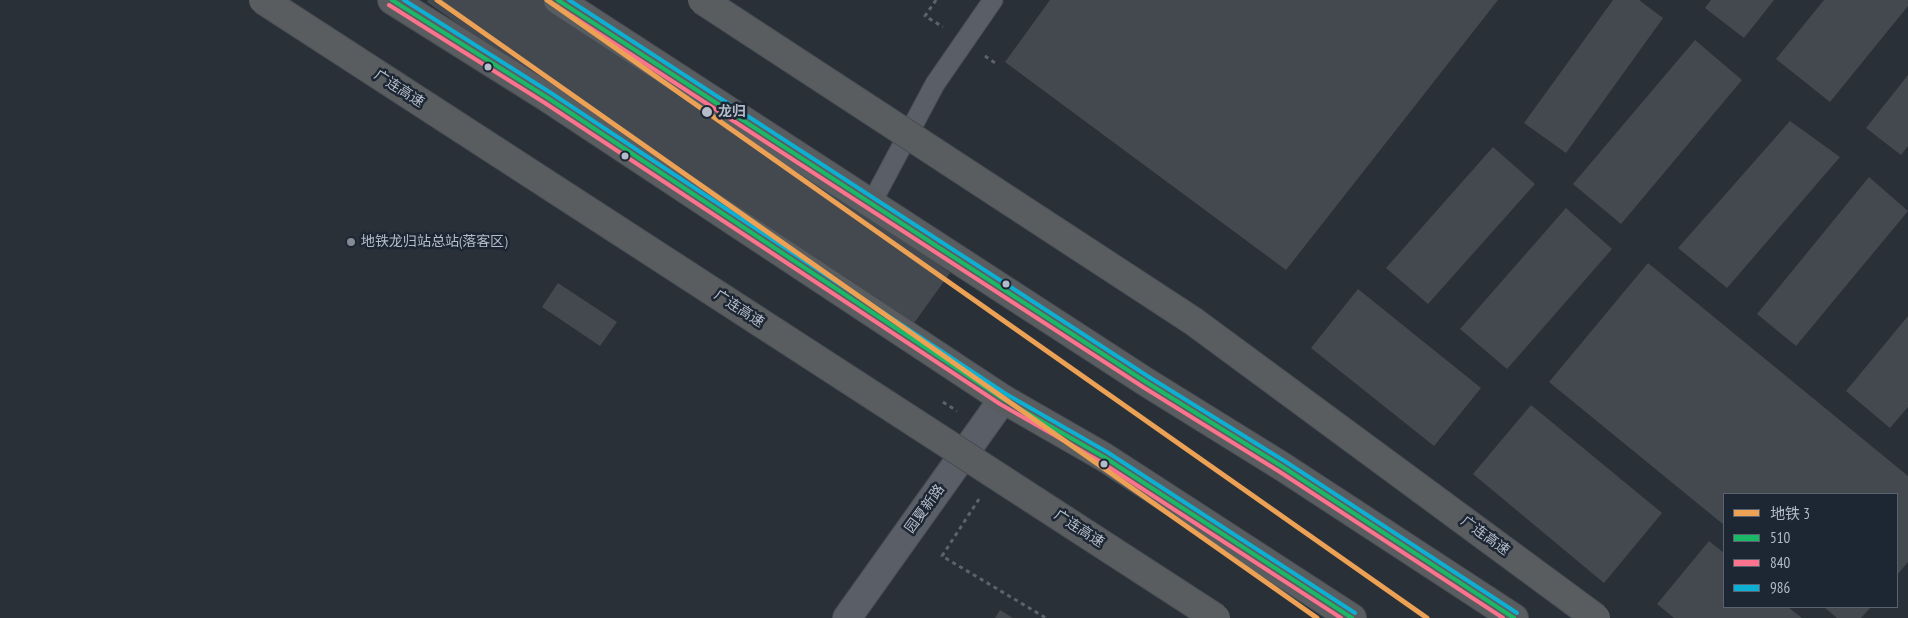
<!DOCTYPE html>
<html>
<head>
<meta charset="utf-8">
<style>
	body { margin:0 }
	#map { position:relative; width:1908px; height:618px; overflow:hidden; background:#2a3038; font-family:"PT Sans Narrow","Noto Sans SC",sans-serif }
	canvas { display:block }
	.legend { position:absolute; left:1723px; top:493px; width:175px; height:115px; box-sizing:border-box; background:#1d2633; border:1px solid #59626f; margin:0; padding:6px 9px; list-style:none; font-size:15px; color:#b4bcc9 }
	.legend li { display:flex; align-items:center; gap:10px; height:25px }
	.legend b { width:25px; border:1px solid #59626f }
</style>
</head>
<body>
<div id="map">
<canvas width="1908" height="618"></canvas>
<ul class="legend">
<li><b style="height:6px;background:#eca154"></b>地铁 3</li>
<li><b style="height:6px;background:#1ab867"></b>510</li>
<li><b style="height:6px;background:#fc738d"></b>840</li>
<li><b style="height:6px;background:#0dafd3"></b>986</li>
</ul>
</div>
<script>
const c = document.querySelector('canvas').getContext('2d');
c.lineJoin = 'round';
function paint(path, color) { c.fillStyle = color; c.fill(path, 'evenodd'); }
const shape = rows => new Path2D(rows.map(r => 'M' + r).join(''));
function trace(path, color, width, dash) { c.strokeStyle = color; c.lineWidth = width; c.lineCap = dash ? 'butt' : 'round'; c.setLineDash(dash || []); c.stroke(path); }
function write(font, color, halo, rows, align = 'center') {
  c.font = font + ' "PT Sans Narrow","Noto Sans SC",sans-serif'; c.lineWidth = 5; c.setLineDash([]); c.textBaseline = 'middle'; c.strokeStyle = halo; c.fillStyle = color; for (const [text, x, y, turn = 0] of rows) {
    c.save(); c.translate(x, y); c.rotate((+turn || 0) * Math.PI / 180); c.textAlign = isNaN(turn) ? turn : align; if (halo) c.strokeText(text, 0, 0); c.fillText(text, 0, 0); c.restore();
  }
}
paint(shape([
	[428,0,560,0,950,273,904,337,427,2],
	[1050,0,1498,0,1286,270,1005,62],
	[1613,0,1639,0,1663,18,1566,153,1524,123],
	[1711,0,1774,0,1744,38,1705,8],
	[1824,0,1908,0,1908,6,1830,102,1776,59],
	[1695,40,1742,80,1621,224,1573,184],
	[1908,75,1908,146,1901,155,1866,128],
	[1790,121,1840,157,1727,288,1678,248],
	[1493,147,1535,184,1428,304,1386,268],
	[1869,177,1908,211,1796,346,1757,314],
	[1566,208,1612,249,1507,369,1460,329],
	[1648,263,1908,476,1908,562,1897,575,1897,494,1724,494,1724,525,1549,382],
	[558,283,617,322,600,346,542,307],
	[1358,289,1481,388,1434,446,1311,348],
	[1908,316,1908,407,1890,428,1846,391],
	[1531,405,1662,513,1604,583,1473,474],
	[1709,541,1724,553,1724,607,1788,607,1802,618,1674,618,1657,604],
	[1824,607,1871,607,1861,618,1837,618],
	[1000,610,1013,618,995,618]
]), '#444950');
const lane = shape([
	[871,204,935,84,993,0]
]);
const street = shape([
	[847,618,1003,399]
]);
const highway = shape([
	[392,0,548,98,1003,399,1104,457,1352,618],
	[558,0,1146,382,1283,467,1514,618]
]);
trace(lane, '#484c53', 21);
trace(street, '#484c53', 30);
trace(highway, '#474c53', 30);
trace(shape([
	[936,0,925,16,943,27],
	[985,56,995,63],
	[943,402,957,411],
	[979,499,942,556,1046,618]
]), '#5d636a', 3, [4, 4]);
trace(lane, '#5a5e66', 19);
trace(street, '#5a5e66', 28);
trace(highway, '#5a5d60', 28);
const highwayBridge = shape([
	[263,0,1216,618],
	[702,0,1193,321,1596,618]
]);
trace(highwayBridge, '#474c53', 30, []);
trace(highwayBridge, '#5a5d60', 28);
trace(shape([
	[392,0,548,98,1003,399,1104,457,1352,618],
	[558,0,1146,382,1283,467,1514,618]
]), '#1ab867', 4);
trace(shape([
	[389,5,545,103,1000,404,1101,462,1341,618],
	[555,5,1143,387,1280,472,1503,618]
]), '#fc738d', 4);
trace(shape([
	[404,0,551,93,1006,394,1107,452,1355,613],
	[569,0,1149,377,1286,462,1517,613]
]), '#0dafd3', 4);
trace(shape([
	[437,0,1317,618],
	[547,0,1427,618]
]), '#eca154', 5);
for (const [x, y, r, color] of [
	[488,67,4.5,"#b4bcc9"],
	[707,112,6,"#b4bcc9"],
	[625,156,4.5,"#b4bcc9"],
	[351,242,5,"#848b96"],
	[1006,284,4.5,"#b4bcc9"],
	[1104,464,4.5,"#b4bcc9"]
]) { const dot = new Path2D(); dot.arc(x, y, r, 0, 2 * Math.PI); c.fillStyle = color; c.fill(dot); trace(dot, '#1d2633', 2); }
write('14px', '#b4bcc9', '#1d2633', [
	["广连高速",399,89,33],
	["广连高速",739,309,33],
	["园夏新路",925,509,-54],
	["广连高速",1079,529,33],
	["广连高速",1485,536,36]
]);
write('bold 14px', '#b4bcc9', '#1d2633', [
	["龙归",718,112]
], 'left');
write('14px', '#b4bcc9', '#1d2633', [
	["地铁龙归站总站(落客区)",361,242]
], 'left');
</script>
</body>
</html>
